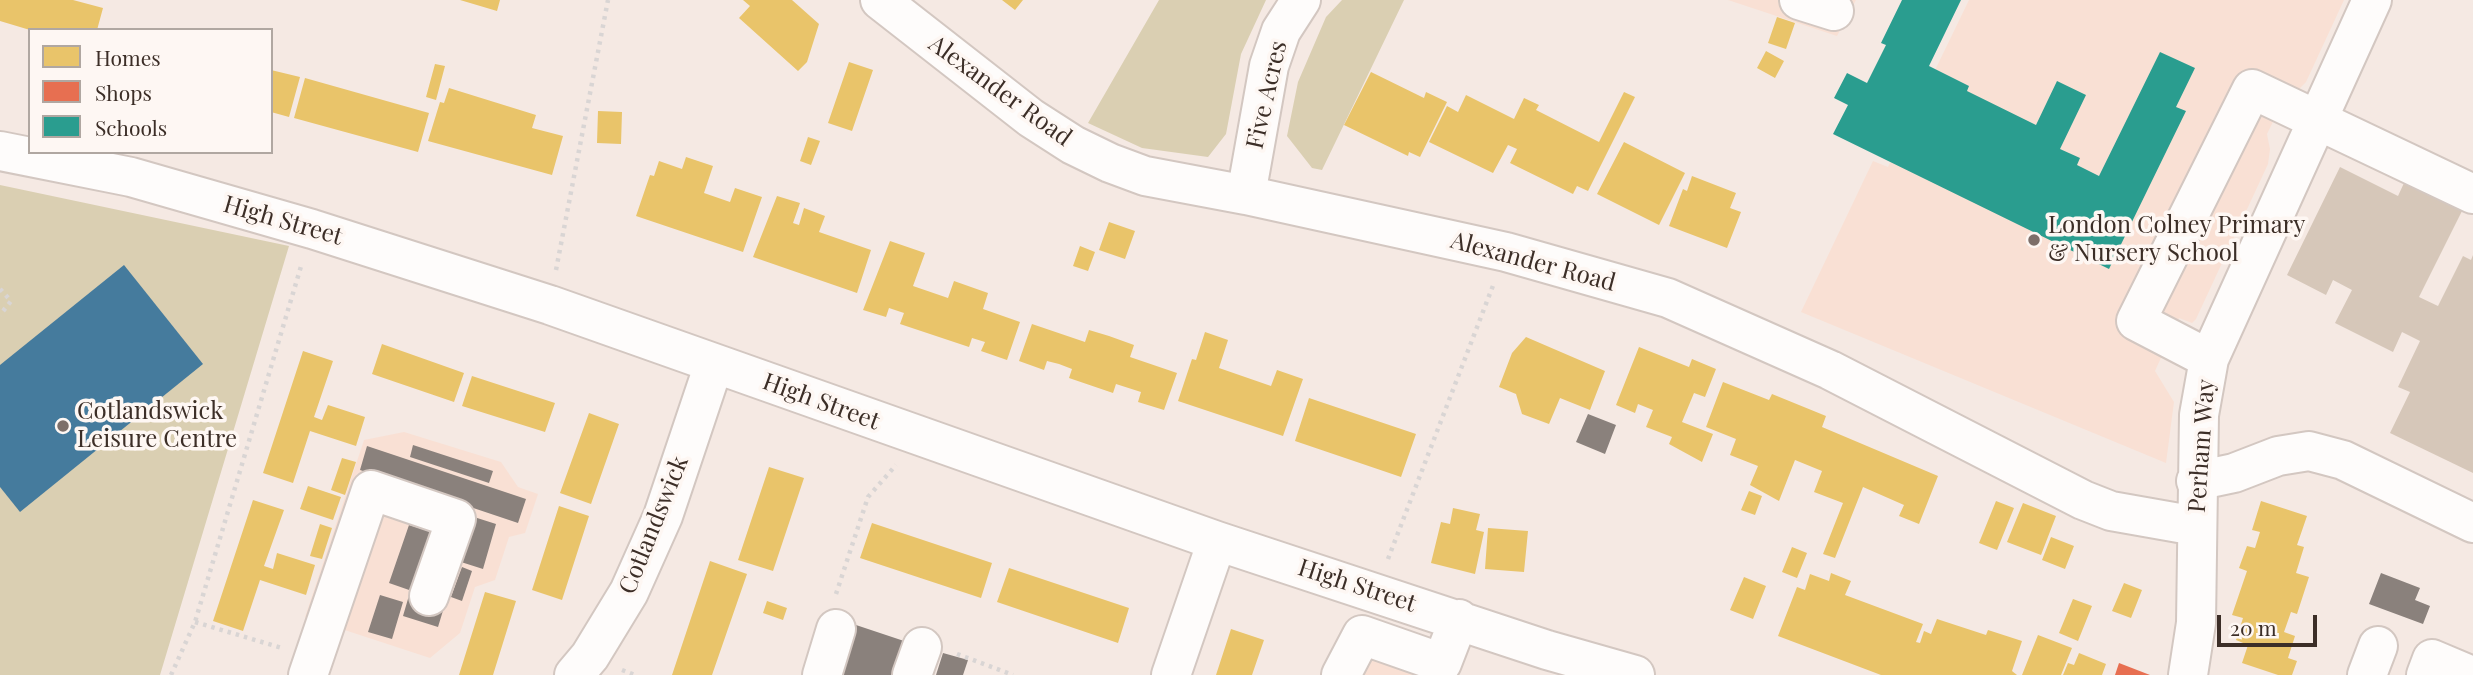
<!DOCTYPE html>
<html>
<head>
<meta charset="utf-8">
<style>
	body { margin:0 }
	#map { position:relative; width:2473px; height:675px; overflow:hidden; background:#f5e9e3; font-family:"Playfair Display",serif }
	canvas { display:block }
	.legend { position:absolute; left:28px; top:28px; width:245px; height:126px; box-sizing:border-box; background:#fef7f3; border:2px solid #b0a7a1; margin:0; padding:9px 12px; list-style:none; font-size:21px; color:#3c2e27 }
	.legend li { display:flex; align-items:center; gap:14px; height:35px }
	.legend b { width:35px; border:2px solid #b0a7a1 }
	.scale { position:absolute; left:2217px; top:615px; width:100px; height:32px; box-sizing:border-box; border:4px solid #3c2e27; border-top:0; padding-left:9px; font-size:21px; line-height:24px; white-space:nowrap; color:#3c2e27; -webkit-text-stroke:5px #fef7f3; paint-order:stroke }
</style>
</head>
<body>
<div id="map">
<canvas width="2473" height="675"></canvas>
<ul class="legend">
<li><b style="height:19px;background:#e9c46a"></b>Homes</li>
<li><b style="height:19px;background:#e76f51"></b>Shops</li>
<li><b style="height:19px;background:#2a9d8f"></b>Schools</li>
</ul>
<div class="scale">20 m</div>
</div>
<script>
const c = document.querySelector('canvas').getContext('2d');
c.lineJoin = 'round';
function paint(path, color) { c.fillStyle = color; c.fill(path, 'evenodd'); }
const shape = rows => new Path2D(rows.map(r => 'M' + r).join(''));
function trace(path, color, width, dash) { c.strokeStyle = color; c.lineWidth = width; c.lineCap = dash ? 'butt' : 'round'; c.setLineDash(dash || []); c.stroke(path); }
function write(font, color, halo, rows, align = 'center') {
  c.font = font + ' "Playfair Display",serif'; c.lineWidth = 7; c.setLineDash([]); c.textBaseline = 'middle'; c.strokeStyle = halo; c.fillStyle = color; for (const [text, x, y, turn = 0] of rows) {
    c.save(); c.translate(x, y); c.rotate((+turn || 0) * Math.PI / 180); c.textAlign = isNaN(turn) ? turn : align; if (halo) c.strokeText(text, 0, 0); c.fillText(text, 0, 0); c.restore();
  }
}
paint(shape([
	[1728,0,1856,0,1837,36],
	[1969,0,2344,0,2306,82,2296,92,2287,93,2267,134,2270,149,2268,164,2196,319,2192,323,2179,318,2155,371,2174,402,2166,463,1801,312,1873,161,1888,167],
	[404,432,501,462,518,487,538,494,525,533,509,537,495,580,475,587,460,633,430,658,305,617,364,440],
	[1339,643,1435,675,1328,675]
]), '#f9e0d4');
paint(shape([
	[1159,0,1266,0,1241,54,1226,134,1208,157,1142,148,1088,123],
	[1342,0,1404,0,1322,170,1312,168,1287,136,1298,82,1326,17],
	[0,185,289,246,160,675,0,675]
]), '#dacfb2');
paint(shape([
	[0,0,73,0,103,8,97,30,30,30,0,21],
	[460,0,500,0,497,11],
	[743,0,792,0,819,24,807,62,798,71,739,18,750,6],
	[1002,0,1023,0,1015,10],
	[1777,17,1795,23,1786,49,1768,43],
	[1766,51,1784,61,1775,78,1757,68],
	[849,62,873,70,852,131,828,123],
	[435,64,445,66,436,100,426,97],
	[271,70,300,77,289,117,271,112],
	[1371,72,1424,98,1426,92,1447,102,1420,157,1409,152,1408,156,1344,125],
	[305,78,429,113,418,152,294,118],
	[449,88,536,115,532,128,563,136,552,175,428,141,440,102,444,103],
	[1624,92,1635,97,1588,191,1577,186,1573,194,1510,163,1517,149,1508,145,1493,173,1429,142,1447,106,1458,112,1466,95,1514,119,1524,98,1539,105,1536,110,1599,142],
	[598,111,622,112,621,144,597,143],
	[808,137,820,141,811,165,800,161],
	[1624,142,1685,173,1659,225,1597,194],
	[686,157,713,166,704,193,730,202,735,188,762,197,743,252,636,216,650,175,654,176,659,161,682,169],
	[1692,176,1736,193,1730,208,1741,212,1727,248,1669,226,1683,189,1687,191],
	[777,196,800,203,793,223,799,225,804,208,825,216,819,232,871,250,857,293,753,257],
	[1109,222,1135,231,1125,259,1099,250],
	[890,241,925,253,913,286,948,298,954,281,988,293,983,309,1020,322,1007,360,981,351,985,342,972,338,969,347,900,324,904,313,889,308,886,317,863,310],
	[1080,246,1095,252,1088,271,1073,266],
	[1032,324,1085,342,1089,330,1109,336,1134,345,1130,357,1177,373,1164,410,1138,402,1141,392,1116,384,1113,393,1069,378,1072,369,1059,364,1047,361,1044,370,1019,361],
	[1205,332,1228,340,1219,368,1271,386,1277,370,1303,379,1283,436,1178,401,1192,359,1196,360],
	[1526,337,1605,371,1590,410,1560,398,1549,424,1522,414,1516,394,1499,387,1512,353],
	[382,344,464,373,454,402,372,374],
	[1639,347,1689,367,1692,359,1716,369,1705,397,1694,393,1682,422,1713,434,1702,462,1669,444,1672,437,1646,427,1653,410,1638,404,1635,413,1616,405],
	[303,351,333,361,314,417,322,420,328,405,365,417,356,446,310,431,293,483,263,473],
	[472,376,555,403,545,432,462,406],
	[1723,382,1769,400,1772,394,1826,416,1822,427,1938,476,1919,524,1899,516,1904,505,1863,487,1835,558,1823,554,1843,503,1814,492,1822,471,1795,460,1779,501,1750,485,1758,466,1730,455,1736,439,1706,427],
	[1309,398,1416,434,1401,477,1295,441],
	[589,413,619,424,591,504,560,493],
	[342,458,356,462,345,495,331,490],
	[769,467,804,478,773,571,738,560],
	[308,486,341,497,333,520,300,509],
	[1749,491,1762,496,1755,515,1741,510],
	[253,500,284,510,264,566,273,569,277,553,315,565,306,595,260,580,243,631,213,621],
	[1996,501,2014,508,1997,550,1979,543],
	[2261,501,2307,516,2297,545,2304,547,2296,573,2309,577,2297,614,2291,612,2284,632,2295,636,2288,658,2297,661,2292,675,2278,675,2242,663,2248,645,2236,640,2243,618,2232,615,2247,571,2239,568,2247,546,2255,548,2260,532,2252,530],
	[2023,503,2056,516,2041,555,2007,542],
	[559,506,589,516,562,600,532,590],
	[1453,508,1480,514,1476,530,1484,532,1475,574,1431,563,1441,522,1450,524],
	[872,523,992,563,981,598,860,558],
	[320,524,332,528,322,559,310,556],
	[1488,528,1528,531,1524,572,1485,569],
	[2051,537,2074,546,2065,569,2042,560],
	[1792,547,1807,553,1797,578,1782,572],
	[710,561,747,574,712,675,672,675],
	[1009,568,1129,608,1118,643,997,602],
	[1831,573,1851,581,1845,595,1923,624,1916,642,1920,643,1924,631,1931,634,1937,619,1986,635,1988,630,2022,641,2012,671,2017,675,1881,675,1778,636,1797,587,1805,590,1810,574,1829,581],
	[1744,577,1766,586,1753,619,1730,610],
	[2124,583,2142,590,2131,618,2112,611],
	[485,592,516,601,493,675,459,675],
	[2073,599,2092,606,2078,641,2059,633],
	[767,601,787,608,783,620,763,613],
	[1231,629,1264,640,1252,675,1216,675],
	[2038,635,2072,648,2061,675,2022,675],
	[2079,653,2106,664,2102,675,2063,675,2068,663,2074,665]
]), '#e9c46a');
paint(shape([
	[2119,663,2150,675,2115,675]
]), '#e76f51');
paint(shape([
	[1902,0,1961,0,1929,66,1969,86,1967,91,2036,125,2057,81,2086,95,2060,149,2080,158,2077,165,2099,176,2160,52,2195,68,2176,107,2186,111,2109,269,1833,134,1848,105,1834,98,1847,73,1867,83,1886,45,1881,43]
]), '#2a9d8f');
paint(shape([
	[124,265,203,364,20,512,0,487,0,365]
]), '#457b9d');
paint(shape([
	[1588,414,1616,425,1605,454,1576,442],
	[413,445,493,471,489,483,410,457],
	[367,446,526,499,518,523,360,470],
	[474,517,496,524,483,569,461,562],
	[409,525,432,532,412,591,389,583],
	[462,567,472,571,462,601,451,597],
	[2381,573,2420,588,2415,600,2430,606,2423,624,2369,604],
	[410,592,445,604,438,627,403,616],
	[380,595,403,602,392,639,368,632],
	[856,625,904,641,893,675,840,675],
	[943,653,968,660,963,675,936,675]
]), '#8a817c');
paint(shape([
	[2340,167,2398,196,2404,183,2462,211,2419,297,2438,306,2463,256,2471,260,2473,255,2473,473,2390,433,2410,392,2398,387,2420,341,2402,332,2393,352,2335,323,2352,290,2333,280,2326,295,2287,275]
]), '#d6c7b9');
const minor = shape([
	[880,0,1031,118,1073,145,1110,163,1145,176,1246,195,1506,252,1668,298,1830,370,2083,500,2111,511,2196,526],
	[1799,0,1834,11],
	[0,151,131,177,312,229,550,305,1217,541,1547,650,1635,675],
	[1246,195,1269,66,1281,31,1301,0],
	[2209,359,2136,321,2252,89,2473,194],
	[2196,481,2234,473,2278,456,2309,451,2343,460,2473,523],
	[308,675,371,490,456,519,429,596],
	[574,675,590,656,629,592,663,516,714,364],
	[822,675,836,629],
	[912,675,922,647],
	[1171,675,1217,541],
	[1341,675,1362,635,1442,663,1459,619],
	[2188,675,2196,623,2199,415,2209,359,2372,0],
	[2367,675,2378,646],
	[2426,675,2432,659,2470,675]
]);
trace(minor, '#d3c7c1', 42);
trace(shape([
	[556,270,608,0],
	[0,289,11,301,0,315],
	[1388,559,1494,283],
	[836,594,868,497,896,465],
	[195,622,282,648],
	[957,654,1013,675],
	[622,670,635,675],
	[171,675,195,622,302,263]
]), '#d9d5d4', 4.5, [3.5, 5]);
trace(minor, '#fefcfb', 38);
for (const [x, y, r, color] of [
	[2034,240,7,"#7d6f69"],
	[63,426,7,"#7d6f69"]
]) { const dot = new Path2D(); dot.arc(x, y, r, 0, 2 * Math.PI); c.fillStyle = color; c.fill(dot); trace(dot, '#fef7f3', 2.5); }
write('24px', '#3c2e27', '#fef7f3', [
	["Alexander Road",1000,91,36],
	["Five Acres",1267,95,-77],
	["High Street",283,221,16],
	["Alexander Road",1533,262,15],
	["High Street",821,402,20],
	["Perham Way",2202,446,-86],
	["Cotlandswick",654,525,-68],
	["High Street",1357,586,18]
]);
write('24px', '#3c2e27', '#fef7f3', [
	["London Colney Primary",2048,226],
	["& Nursery School",2048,254],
	["Cotlandswick",77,412],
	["Leisure Centre",77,440]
], 'left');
</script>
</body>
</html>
